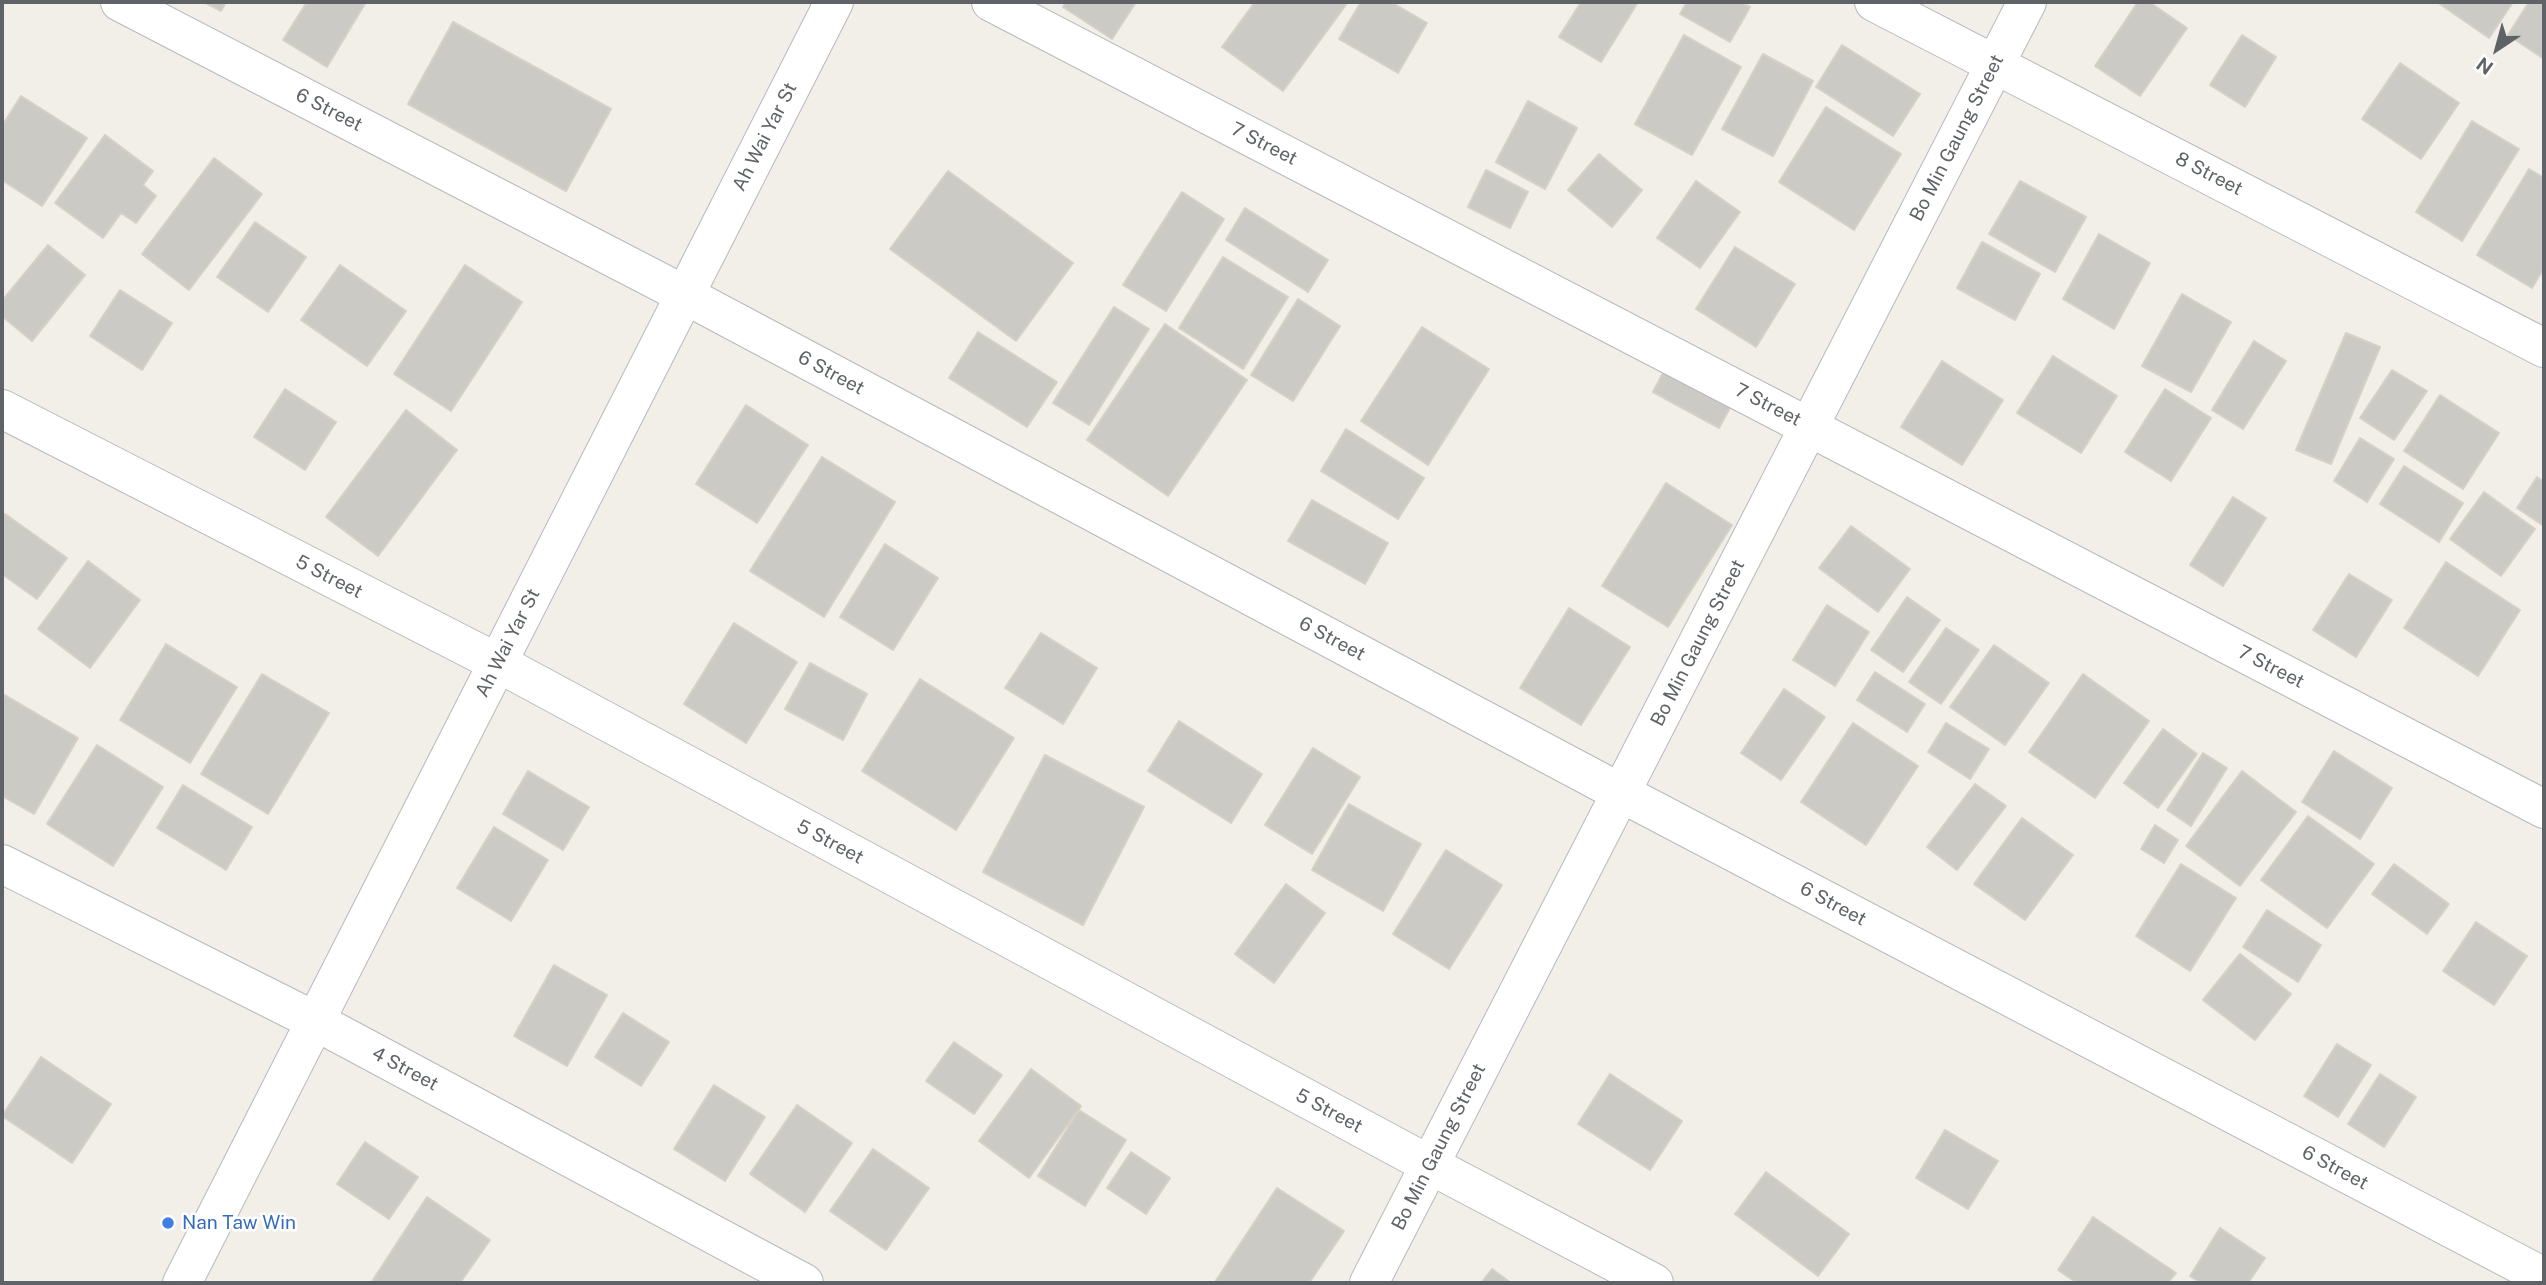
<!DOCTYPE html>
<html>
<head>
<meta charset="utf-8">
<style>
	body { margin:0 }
	#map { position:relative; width:2546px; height:1285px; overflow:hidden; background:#f1efe8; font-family:"Public Sans",sans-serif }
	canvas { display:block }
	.frame { position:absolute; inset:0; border:4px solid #5f6267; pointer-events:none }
	.north { position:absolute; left:2462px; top:14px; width:70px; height:70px; -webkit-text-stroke:5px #fff; paint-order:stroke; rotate:216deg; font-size:19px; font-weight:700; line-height:28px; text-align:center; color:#5f6267 }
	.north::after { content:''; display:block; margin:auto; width:24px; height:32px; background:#5f6267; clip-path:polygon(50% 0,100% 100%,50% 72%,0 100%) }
</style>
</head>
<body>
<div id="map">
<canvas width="2546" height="1285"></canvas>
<div class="frame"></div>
<div class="north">N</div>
</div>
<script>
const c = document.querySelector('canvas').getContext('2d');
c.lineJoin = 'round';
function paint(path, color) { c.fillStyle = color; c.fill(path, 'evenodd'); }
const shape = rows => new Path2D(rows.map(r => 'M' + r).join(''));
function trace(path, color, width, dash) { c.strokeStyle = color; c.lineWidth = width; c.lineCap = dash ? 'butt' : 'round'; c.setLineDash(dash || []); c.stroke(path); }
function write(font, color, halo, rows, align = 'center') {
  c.font = font + ' "Public Sans",sans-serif'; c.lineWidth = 5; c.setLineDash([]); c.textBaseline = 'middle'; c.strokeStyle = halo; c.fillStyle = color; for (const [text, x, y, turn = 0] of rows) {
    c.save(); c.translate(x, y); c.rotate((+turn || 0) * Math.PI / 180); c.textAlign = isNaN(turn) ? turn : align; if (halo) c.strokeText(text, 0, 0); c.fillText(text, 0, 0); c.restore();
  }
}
const building = shape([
	[204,2,226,2,221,11,204,2],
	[307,2,366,2,327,67,283,40,307,2],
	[1066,2,1136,2,1112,39,1063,7,1066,2],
	[1255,2,1348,2,1283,91,1222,47,1255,2],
	[1361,2,1391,2,1427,23,1398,73,1339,39,1361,2],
	[1581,2,1638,2,1601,62,1559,37,1581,2],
	[1687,2,1740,2,1750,7,1730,42,1680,14,1687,2],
	[2138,2,2149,2,2187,28,2140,96,2095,66,2138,2],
	[2437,2,2513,2,2489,38,2437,2],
	[2529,2,2544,2,2544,59,2508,35,2529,2],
	[453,22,611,109,566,191,408,104,453,22],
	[1684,35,1741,67,1692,155,1635,124,1684,35],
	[2242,35,2276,57,2245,107,2210,85,2242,35],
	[1842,45,1920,94,1893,136,1816,87,1842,45],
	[1763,54,1813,81,1773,156,1722,129,1763,54],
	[2400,63,2459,103,2421,159,2362,119,2400,63],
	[21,96,87,138,42,206,2,180,2,126,21,96],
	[1528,101,1577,128,1545,189,1496,162,1528,101],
	[1826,107,1901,154,1854,230,1779,182,1826,107],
	[2472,121,2519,149,2462,241,2416,212,2472,121],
	[105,135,153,171,143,185,156,196,136,223,121,213,103,238,55,203,105,135],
	[1599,154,1642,190,1612,227,1568,190,1599,154],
	[214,158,262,194,189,290,142,254,214,158],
	[2529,169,2544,178,2544,268,2532,288,2477,255,2529,169],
	[1486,170,1528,192,1510,228,1468,207,1486,170],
	[948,171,1073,263,1016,341,890,249,948,171],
	[1696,181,1740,212,1700,268,1657,238,1696,181],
	[2020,181,2086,217,2055,272,1989,234,2020,181],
	[1182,192,1224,219,1166,311,1123,285,1182,192],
	[1245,208,1328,260,1308,292,1226,240,1245,208],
	[255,222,306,257,268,312,217,277,255,222],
	[2099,234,2150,263,2114,329,2063,299,2099,234],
	[1982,242,2040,274,2015,320,1957,288,1982,242],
	[48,245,85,275,32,341,2,316,2,301,48,245],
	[1735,247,1795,284,1756,347,1696,309,1735,247],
	[1223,257,1288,297,1243,369,1179,328,1223,257],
	[340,265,406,311,367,366,301,320,340,265],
	[465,265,522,302,451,411,394,374,465,265],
	[120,290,172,323,142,370,90,336,120,290],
	[2182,294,2231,322,2191,392,2142,366,2182,294],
	[1298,299,1340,326,1293,401,1251,375,1298,299],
	[1114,307,1149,329,1089,425,1053,403,1114,307],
	[1165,324,1247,380,1168,496,1087,440,1165,324],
	[1422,327,1489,369,1428,465,1361,421,1422,327],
	[978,332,1057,382,1027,427,949,378,978,332],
	[2346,333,2380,347,2331,464,2296,450,2346,333],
	[1680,341,1747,376,1719,428,1653,392,1680,341],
	[2254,341,2286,361,2243,429,2212,410,2254,341],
	[2053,356,2117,396,2081,453,2017,413,2053,356],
	[1942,361,2003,400,1962,465,1901,427,1942,361],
	[2392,370,2427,391,2394,440,2360,418,2392,370],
	[285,389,336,422,305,470,254,437,285,389],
	[2165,389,2211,418,2171,481,2125,452,2165,389],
	[2440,395,2499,433,2463,489,2404,451,2440,395],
	[746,405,808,445,757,523,696,484,746,405],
	[406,410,457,450,378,556,326,517,406,410],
	[1346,429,1424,478,1398,519,1321,471,1346,429],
	[2360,438,2394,459,2367,502,2334,481,2360,438],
	[822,457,895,502,824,617,750,571,822,457],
	[2404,466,2463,503,2439,542,2380,504,2404,466],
	[2537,477,2544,482,2544,526,2517,508,2537,477],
	[1666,483,1732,525,1668,627,1602,586,1666,483],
	[2484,492,2535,529,2501,576,2450,539,2484,492],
	[2233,497,2266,518,2223,586,2190,565,2233,497],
	[1312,500,1388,543,1365,584,1288,541,1312,500],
	[5,514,67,558,37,599,2,574,2,519,5,514],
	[1851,526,1910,569,1878,612,1819,568,1851,526],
	[885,544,938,578,893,650,840,617,885,544],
	[88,561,140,600,90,668,38,629,88,561],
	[2446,562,2520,610,2478,676,2404,628,2446,562],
	[2349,574,2392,600,2356,657,2313,630,2349,574],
	[1907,597,1940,620,1903,672,1871,650,1907,597],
	[1827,605,1869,632,1835,686,1793,660,1827,605],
	[1569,608,1630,647,1581,725,1520,688,1569,608],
	[734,623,797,662,746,743,684,704,734,623],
	[1946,628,1979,650,1941,704,1909,682,1946,628],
	[1041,633,1097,668,1063,724,1005,688,1041,633],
	[166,644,237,687,190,763,120,720,166,644],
	[1994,645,2049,683,2005,745,1950,707,1994,645],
	[810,663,867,694,843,740,785,709,810,663],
	[1875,672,1925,704,1907,732,1857,700,1875,672],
	[262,674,329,713,268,814,201,774,262,674],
	[2083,674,2149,721,2095,798,2029,752,2083,674],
	[920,679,1014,738,956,830,862,771,920,679],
	[1784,689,1825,717,1781,780,1741,753,1784,689],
	[3,694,78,738,34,814,2,796,3,694],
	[1179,721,1262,774,1231,823,1148,771,1179,721],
	[1853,723,1918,766,1866,845,1801,802,1853,723],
	[1946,723,1989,749,1970,779,1928,752,1946,723],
	[2163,729,2197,754,2158,808,2124,783,2163,729],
	[97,745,163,787,113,866,47,824,97,745],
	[1313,748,1360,777,1312,854,1265,825,1313,748],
	[2334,751,2392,788,2360,839,2302,802,2334,751],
	[2203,753,2227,768,2191,826,2167,810,2203,753],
	[1045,755,1144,807,1083,925,983,872,1045,755],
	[528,771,589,807,563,850,503,814,528,771],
	[2242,771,2296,812,2240,886,2186,846,2242,771],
	[1975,784,2006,806,1957,870,1927,847,1975,784],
	[183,785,252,827,226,870,157,828,183,785],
	[1349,804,1421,844,1383,911,1312,870,1349,804],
	[2308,816,2374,864,2327,928,2261,880,2308,816],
	[2022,818,2073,855,2025,920,1974,884,2022,818],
	[2155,825,2178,840,2164,863,2141,849,2155,825],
	[494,827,548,860,511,921,457,888,494,827],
	[1446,850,1502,885,1449,969,1393,934,1446,850],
	[2181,864,2236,898,2190,971,2136,936,2181,864],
	[2394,864,2449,904,2427,934,2372,894,2394,864],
	[1286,884,1325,913,1274,983,1235,954,1286,884],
	[2267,910,2321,945,2298,982,2243,947,2267,910],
	[2476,922,2527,956,2494,1005,2443,971,2476,922],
	[2240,954,2291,994,2255,1040,2203,1000,2240,954],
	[554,965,607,995,567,1066,514,1036,554,965],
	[623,1013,669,1042,641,1086,595,1057,623,1013],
	[954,1042,1002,1075,974,1114,926,1081,954,1042],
	[2337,1044,2371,1065,2338,1117,2304,1096,2337,1044],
	[41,1057,111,1104,72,1163,2,1116,41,1057],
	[1031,1069,1081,1106,1029,1178,979,1141,1031,1069],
	[1610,1074,1682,1121,1650,1170,1578,1124,1610,1074],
	[2380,1074,2416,1097,2384,1147,2348,1124,2380,1074],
	[714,1085,765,1117,725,1181,674,1149,714,1085],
	[797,1105,852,1143,805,1212,750,1174,797,1105],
	[1079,1110,1126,1140,1085,1206,1038,1176,1079,1110],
	[1945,1130,1998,1161,1968,1209,1916,1178,1945,1130],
	[365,1142,418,1177,389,1219,337,1184,365,1142],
	[873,1149,929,1188,886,1250,830,1211,873,1149],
	[1131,1152,1170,1178,1146,1214,1107,1188,1131,1152],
	[1766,1172,1849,1234,1818,1276,1735,1214,1766,1172],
	[1277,1188,1344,1231,1309,1283,1217,1283,1215,1282,1277,1188],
	[427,1197,490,1240,460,1283,371,1283,427,1197],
	[2093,1217,2176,1273,2168,1283,2077,1283,2058,1270,2093,1217],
	[2220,1228,2265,1258,2248,1283,2201,1283,2190,1276,2220,1228],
	[1492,1269,1511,1283,1481,1283,1492,1269]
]);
paint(building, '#cccac4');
trace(building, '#d5d1c6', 2);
const minor = shape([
	[120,2,685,295,1621,793,2544,1277],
	[991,2,2544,809],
	[1874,2,2544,348],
	[2,409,498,663,1430,1165,1654,1283],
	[2,864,315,1021,804,1283],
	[1369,1283,2027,2]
]);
const tertiary = shape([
	[182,1283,834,2]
]);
trace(minor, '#b8b9be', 40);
trace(tertiary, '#b8b9be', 40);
trace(minor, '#fff', 38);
trace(tertiary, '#fff', 38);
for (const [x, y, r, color] of [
	[168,1223,7,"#3f7fe0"]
]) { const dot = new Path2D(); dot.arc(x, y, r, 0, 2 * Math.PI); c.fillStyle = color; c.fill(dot); trace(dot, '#fff', 2.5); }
write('19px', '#5f6267', '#fff', [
	["6 Street",329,110,27],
	["Ah Wai Yar St",765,137,-63],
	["Bo Min Gaung Street",1957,138,-63],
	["7 Street",1264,144,27],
	["8 Street",2209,174,27],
	["6 Street",831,373,28],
	["7 Street",1768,405,27],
	["5 Street",329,577,27],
	["6 Street",1332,639,28],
	["Ah Wai Yar St",508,643,-63],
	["Bo Min Gaung Street",1698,643,-63],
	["7 Street",2271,667,27],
	["5 Street",830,842,28],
	["6 Street",1833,904,28],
	["4 Street",405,1069,28],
	["5 Street",1329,1111,28],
	["Bo Min Gaung Street",1439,1147,-63],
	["6 Street",2335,1168,28]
]);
write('19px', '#366cbe', '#fff', [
	["Nan Taw Win",182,1223]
], 'left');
</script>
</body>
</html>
